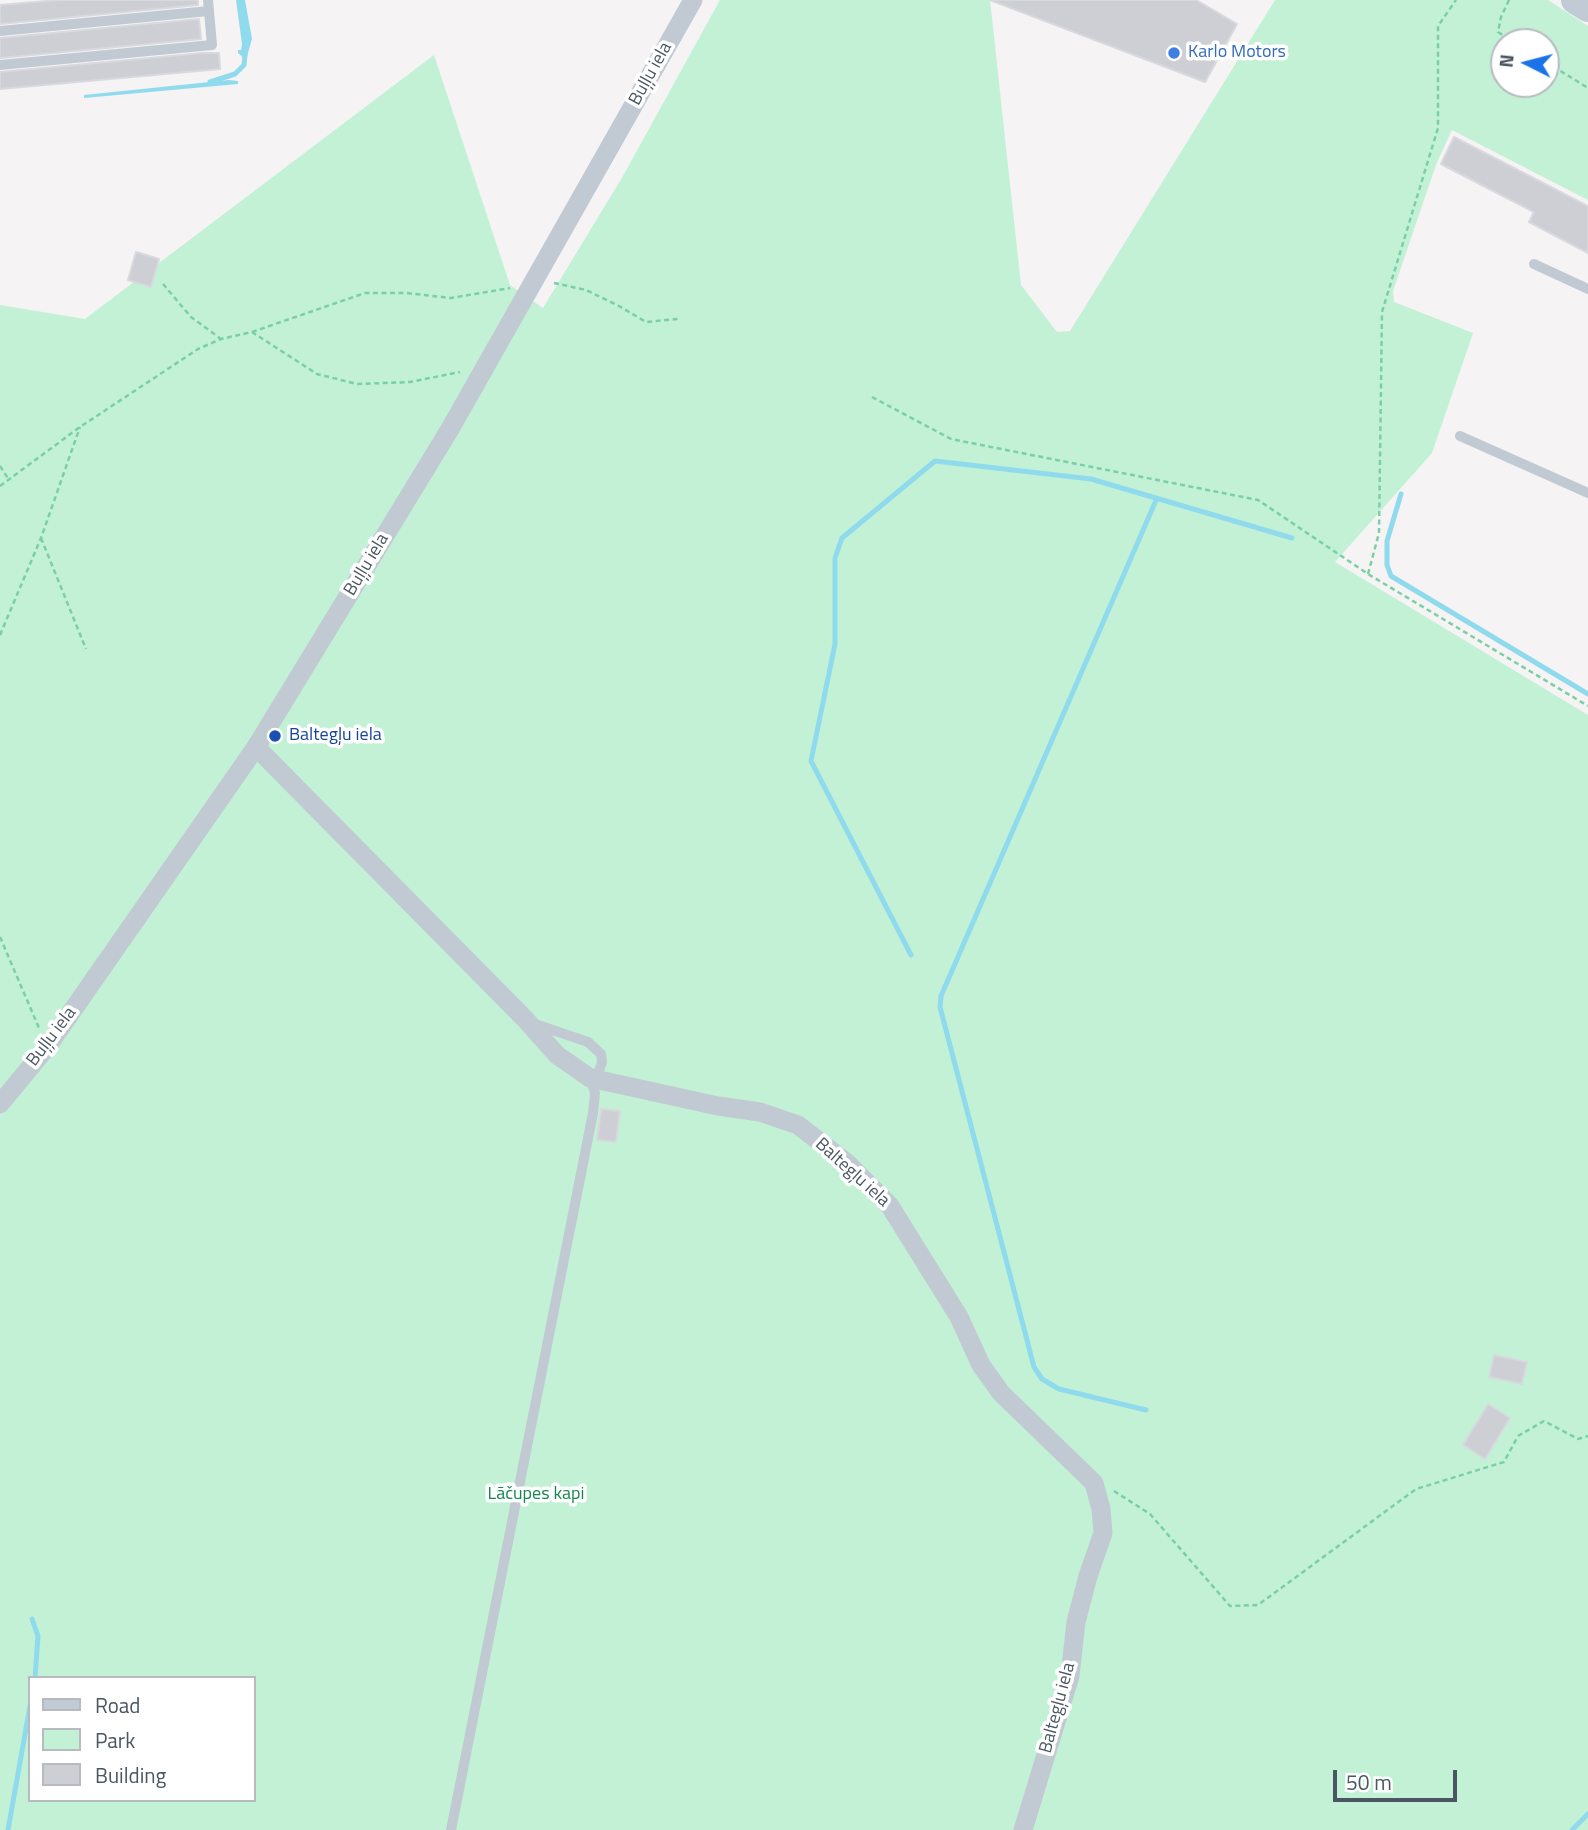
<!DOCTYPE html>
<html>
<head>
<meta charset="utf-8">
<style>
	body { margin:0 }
	#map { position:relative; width:1588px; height:1830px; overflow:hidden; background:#f5f3f3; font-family:"Titillium Web",sans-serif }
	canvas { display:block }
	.legend { position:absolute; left:28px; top:1676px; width:228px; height:126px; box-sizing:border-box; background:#fff; border:2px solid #b7bbc0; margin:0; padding:9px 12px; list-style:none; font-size:21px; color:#4a5661 }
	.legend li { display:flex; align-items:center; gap:14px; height:35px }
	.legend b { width:35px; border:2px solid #b7bbc0 }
	.north { position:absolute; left:1490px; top:28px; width:70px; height:70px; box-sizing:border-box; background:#fff; border:2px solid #b7bbc0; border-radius:50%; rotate:276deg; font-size:19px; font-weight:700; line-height:28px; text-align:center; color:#4a5661 }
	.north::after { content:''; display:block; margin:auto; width:24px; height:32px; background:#1a73e8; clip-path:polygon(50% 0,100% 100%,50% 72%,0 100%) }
	.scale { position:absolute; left:1333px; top:1770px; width:124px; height:32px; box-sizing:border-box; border:4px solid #4a5661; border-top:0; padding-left:9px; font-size:21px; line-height:24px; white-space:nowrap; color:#4a5661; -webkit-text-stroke:5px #fff; paint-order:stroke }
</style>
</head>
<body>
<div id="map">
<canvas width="1588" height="1830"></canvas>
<ul class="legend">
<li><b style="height:9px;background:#c1cbd6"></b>Road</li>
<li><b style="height:19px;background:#c3f1d5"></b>Park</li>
<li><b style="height:19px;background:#cdcfd5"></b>Building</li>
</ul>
<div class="north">N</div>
<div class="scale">50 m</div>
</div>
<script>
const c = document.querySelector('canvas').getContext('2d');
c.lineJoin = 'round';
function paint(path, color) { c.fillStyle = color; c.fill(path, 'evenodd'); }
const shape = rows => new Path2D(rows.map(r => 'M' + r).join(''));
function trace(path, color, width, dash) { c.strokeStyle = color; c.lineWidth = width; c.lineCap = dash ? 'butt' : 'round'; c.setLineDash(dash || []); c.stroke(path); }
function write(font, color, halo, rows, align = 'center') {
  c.font = font + ' "Titillium Web",sans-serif'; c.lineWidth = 7; c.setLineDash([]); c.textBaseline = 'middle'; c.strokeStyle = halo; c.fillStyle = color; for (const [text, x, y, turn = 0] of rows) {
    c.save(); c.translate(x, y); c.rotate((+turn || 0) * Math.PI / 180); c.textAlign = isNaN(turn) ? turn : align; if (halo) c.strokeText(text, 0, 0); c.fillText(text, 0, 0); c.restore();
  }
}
paint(shape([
	[720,0,990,0,1021,285,1057,332,1070,331,1275,0,1548,0,1588,26,1588,200,1452,130,1437,162,1393,291,1394,302,1473,333,1432,453,1335,562,1588,715,1588,1830,0,1830,0,305,85,319,434,55,510,285,543,308,623,176],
	[1504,42,1546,42,1546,84,1504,84],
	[30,1678,254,1678,254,1800,30,1800]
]), '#c3f1d5');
paint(shape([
	[236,0,245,0,252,39,246,60,238,53,238,50,241,50,242,44],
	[229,80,238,81,238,84,84,98,84,95]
]), '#90daee');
trace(shape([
	[210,82,235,74,244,65,245,55],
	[1401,494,1387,541,1387,565,1391,576,1588,694],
	[911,955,811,761,835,644,835,558,842,538,935,461,1091,479,1292,538],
	[1146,1410,1059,1389,1042,1379,1034,1367,940,1007,941,996,1157,498],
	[32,1619,38,1636,35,1678],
	[8,1830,30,1706],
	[1572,1830,1588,1814]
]), '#90daee', 5);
const building = shape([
	[59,0,198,0,198,5,0,24,0,5,59,0],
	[990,0,1196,0,1237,24,1205,82,990,0],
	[199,19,201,39,0,58,0,38,199,19],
	[203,53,219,53,220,69,0,89,0,72,203,53],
	[1454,137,1588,206,1588,253,1529,222,1534,212,1441,164,1454,137],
	[136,252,159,259,151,287,128,280,136,252],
	[601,1109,620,1111,616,1142,597,1140,601,1109],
	[1494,1355,1527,1362,1522,1384,1489,1377,1494,1355],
	[1488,1404,1510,1418,1485,1459,1463,1445,1488,1404]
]);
paint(building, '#cdcfd5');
trace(building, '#d7d9de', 2);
trace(shape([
	[1509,0,1501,17,1498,32,1514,42],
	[1546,62,1588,88],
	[554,283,586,290,619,306,646,322,678,319],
	[163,284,191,317,221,339],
	[252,332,365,293,406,293,451,298,510,288],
	[872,397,951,439,1258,500,1368,574,1588,706],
	[0,466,9,480],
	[0,486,80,427,198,349,221,339,252,332,317,374,357,384,410,382,460,372],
	[41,538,86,649],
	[1368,574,1379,533,1382,312,1438,128,1438,26,1456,0],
	[0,635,41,538,80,427],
	[0,937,39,1028],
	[1114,1491,1150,1514,1230,1606,1258,1605,1416,1489,1504,1462,1518,1436,1544,1421,1578,1439,1588,1436]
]), '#7ad0a6', 2.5, [5, 3.5]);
trace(shape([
	[0,31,209,11],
	[0,65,212,45,208,0],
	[1534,264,1588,289],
	[1460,436,1588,493],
	[451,1830,593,1113,595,1093,590,1078,599,1071,602,1062,601,1054,588,1042,535,1024]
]), '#c1cad2', 10);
trace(shape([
	[256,747,525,1019,557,1055,590,1078,718,1106,760,1112,798,1125,847,1163,890,1206,959,1317,981,1365,1001,1393,1094,1483,1101,1509,1103,1533,1088,1576,1076,1622,1070,1676,1023,1830],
	[0,1104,47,1047,256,747,450,429,693,0]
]), '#c1cad2', 19);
trace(shape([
	[1575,0,1588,8]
]), '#c1cbd6', 28);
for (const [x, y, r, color] of [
	[1174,53,7,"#3f7fe0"],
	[275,736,7,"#1a4fb4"]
]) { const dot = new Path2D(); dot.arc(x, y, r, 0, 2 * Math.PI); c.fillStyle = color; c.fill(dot); trace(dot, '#fff', 2.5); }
write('18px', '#366cbe', '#fff', [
	["Karlo Motors",1188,53]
], 'left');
write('18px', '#4a5661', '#fff', [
	["Buļļu iela",651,74,-61],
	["Buļļu iela",367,565,-59],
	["Buļļu iela",52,1037,-53],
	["Baltegļu iela",852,1173,42],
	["Baltegļu iela",1058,1708,-75]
]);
write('18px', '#164399', '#fff', [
	["Baltegļu iela",289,736]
], 'left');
write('18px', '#17864f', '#fff', [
	["Lāčupes kapi",536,1495]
]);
</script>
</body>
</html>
